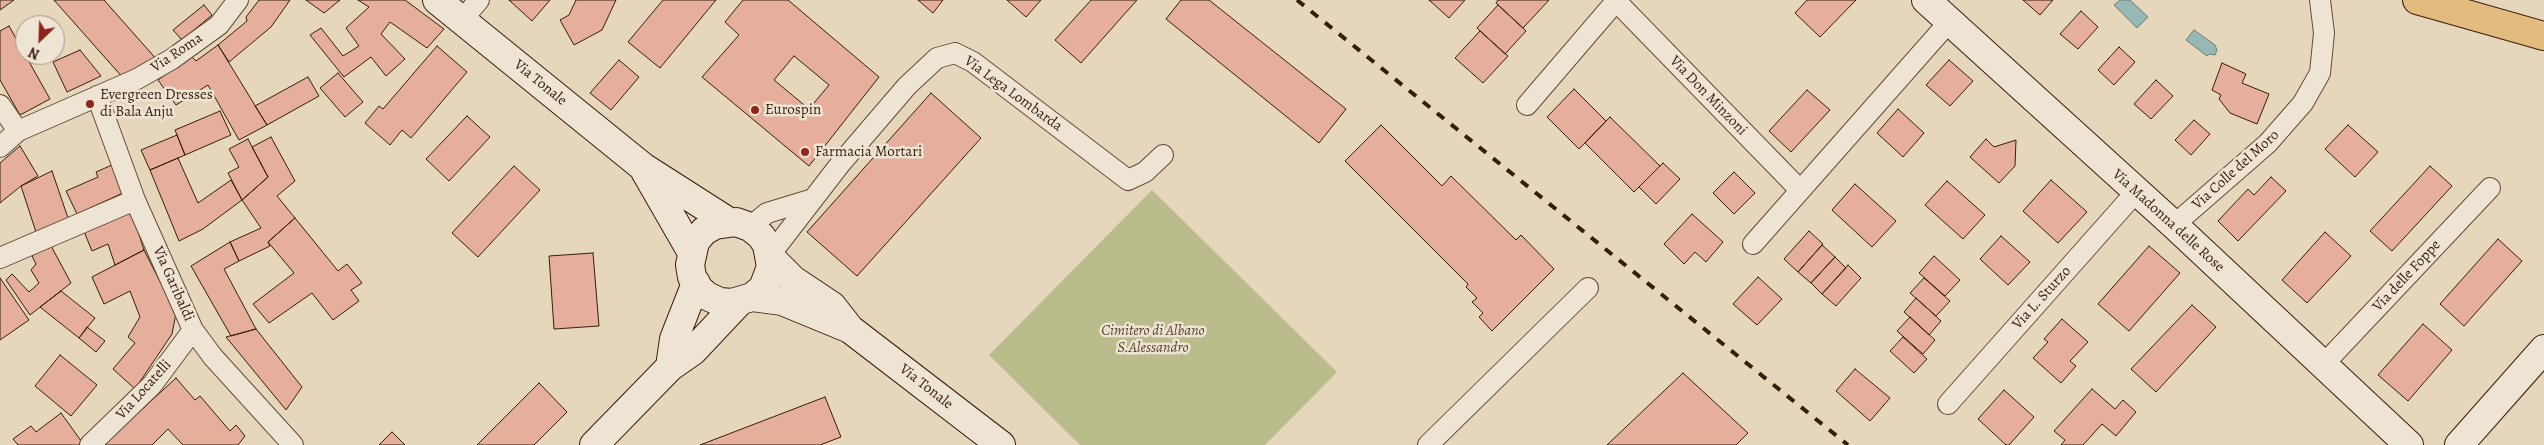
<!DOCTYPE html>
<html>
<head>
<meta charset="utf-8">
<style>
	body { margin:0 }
	#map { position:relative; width:2544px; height:445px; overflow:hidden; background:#e5d6bc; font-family:Alegreya,serif }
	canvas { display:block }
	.north { position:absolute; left:15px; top:15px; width:50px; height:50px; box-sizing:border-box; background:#eee4d3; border:1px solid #a69483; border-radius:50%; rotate:204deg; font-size:14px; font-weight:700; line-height:20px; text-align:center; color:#391d0c }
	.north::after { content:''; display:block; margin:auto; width:18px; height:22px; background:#8f2418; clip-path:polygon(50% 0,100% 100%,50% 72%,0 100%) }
</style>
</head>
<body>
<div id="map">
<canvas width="2544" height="445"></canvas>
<div class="north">N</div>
</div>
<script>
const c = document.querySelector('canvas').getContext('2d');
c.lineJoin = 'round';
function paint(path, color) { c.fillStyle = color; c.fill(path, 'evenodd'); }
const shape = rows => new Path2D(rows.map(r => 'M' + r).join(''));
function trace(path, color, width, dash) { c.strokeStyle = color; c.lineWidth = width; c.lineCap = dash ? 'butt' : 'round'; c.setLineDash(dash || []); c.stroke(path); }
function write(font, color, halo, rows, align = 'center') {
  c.font = font + ' Alegreya,serif'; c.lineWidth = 5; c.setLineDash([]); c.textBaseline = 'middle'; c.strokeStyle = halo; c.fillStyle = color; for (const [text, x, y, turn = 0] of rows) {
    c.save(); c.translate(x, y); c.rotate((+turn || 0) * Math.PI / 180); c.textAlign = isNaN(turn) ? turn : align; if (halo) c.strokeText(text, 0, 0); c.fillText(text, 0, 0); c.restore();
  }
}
paint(shape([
	[1152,190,1337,372,1265,445,1080,445,989,355]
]), '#bbbc8c');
const water = shape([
	[2120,0,2130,0,2148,17,2137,28,2114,5,2120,0],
	[2194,30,2215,45,2217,50,2215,55,2209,54,2207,56,2186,40,2194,30]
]);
paint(water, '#96b9b5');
trace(water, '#717b71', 1);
const building = shape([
	[0,0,14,0,0,10,0,0],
	[54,0,104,0,158,61,124,79,54,0],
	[259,0,290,0,271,27,229,62,218,45,247,21,246,17,259,0],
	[306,0,340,0,324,13,306,0],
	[358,0,405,0,444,29,427,48,390,22,381,34,405,59,386,76,371,57,344,77,310,35,321,28,343,56,359,46,346,28,369,7,358,0],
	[509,0,550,0,532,21,509,0],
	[576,0,616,0,602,30,574,45,560,20,569,15,576,0],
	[663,0,716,0,660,68,628,42,663,0],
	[743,0,788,0,879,77,809,166,702,77,739,35,725,22,743,0],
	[794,56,829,85,809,109,774,80,794,56],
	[918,0,943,0,933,13,918,0],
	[1007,0,1041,0,1026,17,1007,0],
	[1091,0,1137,0,1081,63,1055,40,1091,0],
	[1181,0,1209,0,1346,109,1319,143,1166,19,1181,0],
	[1429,0,1465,0,1449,18,1429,0],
	[1498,0,1549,0,1523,28,1496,3,1498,0],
	[1807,0,1856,0,1820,37,1795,13,1807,0],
	[2023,0,2053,0,2040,15,2023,0],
	[204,5,212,15,182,40,173,30,204,5],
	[1498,5,1526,31,1505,54,1477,28,1498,5],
	[2081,11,2098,27,2078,49,2060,34,2081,11],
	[9,26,50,99,20,115,0,80,0,31,9,26],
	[1480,31,1508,56,1483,83,1455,58,1480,31],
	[218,45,267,125,239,140,208,85,176,105,158,80,191,56,196,61,218,45],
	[437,46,467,72,411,138,402,130,390,145,365,123,379,106,383,109,437,46],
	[2119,47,2135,62,2114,85,2098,70,2119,47],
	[80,50,101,76,67,92,53,62,80,50],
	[619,60,639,77,611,110,590,93,619,60],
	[1949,60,1973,81,1950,106,1926,85,1949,60],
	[2222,63,2246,74,2242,83,2269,94,2257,124,2230,113,2219,99,2221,95,2212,90,2222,63],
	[338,73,363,102,345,117,320,88,338,73],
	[308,77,319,96,267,125,255,106,308,77],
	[2156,80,2173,96,2151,119,2134,104,2156,80],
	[1574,89,1606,121,1579,149,1547,117,1574,89],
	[1807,90,1830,110,1791,152,1769,131,1807,90],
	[931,93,981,138,857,276,807,232,931,93],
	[1898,109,1924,133,1903,157,1877,133,1898,109],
	[220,111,231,135,185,155,175,130,220,111],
	[467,116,490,137,449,181,426,159,467,116],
	[1610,117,1660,166,1634,192,1585,143,1610,117],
	[2194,120,2210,134,2191,155,2175,140,2194,120],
	[1381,125,1442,186,1451,176,1516,240,1521,235,1554,269,1492,331,1479,317,1483,313,1472,302,1477,298,1466,287,1468,284,1345,161,1381,125],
	[2348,125,2378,152,2355,177,2325,149,2348,125],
	[177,135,185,155,150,170,141,150,177,135],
	[271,137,295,181,277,196,295,218,268,242,270,246,239,261,230,242,261,228,242,200,268,177,252,147,271,137],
	[248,139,268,177,242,200,228,173,239,167,229,149,248,139],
	[1986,139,1994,147,2016,140,2015,166,1999,183,1970,157,1986,139],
	[20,146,38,176,21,186,0,203,0,163,20,146],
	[178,158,198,203,231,180,242,200,203,229,179,241,150,170,178,158],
	[1663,163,1680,179,1656,204,1639,187,1663,163],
	[112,165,125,192,77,214,66,191,98,177,96,172,112,165],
	[514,166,540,190,478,257,452,233,514,166],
	[2430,166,2452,186,2392,251,2370,231,2430,166],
	[52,171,68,218,36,232,21,186,52,171],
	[1734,172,1755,193,1734,214,1713,193,1734,172],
	[2271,177,2286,191,2238,241,2218,221,2248,189,2254,195,2271,177],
	[2051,180,2087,212,2058,243,2023,211,2051,180],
	[1947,181,1985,215,1963,239,1925,205,1947,181],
	[1855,184,1896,221,1872,247,1832,210,1855,184],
	[130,206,144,250,115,265,108,244,92,251,83,229,130,206],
	[1692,214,1723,242,1706,262,1695,252,1684,264,1664,244,1692,214],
	[295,218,338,271,347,264,362,283,351,290,359,301,333,320,312,293,269,323,253,304,294,273,268,242,295,218],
	[1809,231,1823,244,1798,272,1784,259,1809,231],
	[2325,232,2351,256,2307,303,2282,280,2325,232],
	[2001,236,2030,262,2008,285,1980,259,2001,236],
	[2498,239,2522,261,2464,326,2440,304,2498,239],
	[230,242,239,261,224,269,256,329,231,336,191,266,230,242],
	[50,244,71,283,30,315,6,280,12,274,29,292,39,283,31,270,36,264,32,256,50,244],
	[1822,245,1835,257,1811,283,1798,272,1822,245],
	[2149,246,2180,273,2129,331,2098,304,2149,246],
	[144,250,176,313,172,334,135,389,113,369,135,343,128,337,140,317,130,291,104,304,92,277,144,250],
	[593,253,599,326,554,329,549,256,593,253],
	[1934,256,1960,280,1945,296,1919,273,1934,256],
	[1835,257,1846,268,1822,294,1811,283,1835,257],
	[1848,265,1861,278,1836,306,1822,294,1848,265],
	[1758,277,1782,299,1757,325,1733,304,1758,277],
	[0,278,29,320,0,340,0,278],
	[1924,278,1950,301,1936,316,1910,293,1924,278],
	[61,291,95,318,79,338,40,307,61,291],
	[1916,298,1941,321,1929,335,1904,312,1916,298],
	[2192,305,2216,327,2156,392,2131,369,2192,305],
	[1910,317,1935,340,1923,354,1897,331,1910,317],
	[2062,319,2088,342,2070,361,2076,366,2061,383,2033,358,2048,342,2044,339,2062,319],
	[2423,324,2452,350,2408,401,2378,375,2423,324],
	[87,327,105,341,96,352,79,338,87,327],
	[256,329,302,387,286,410,226,337,256,329],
	[1903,337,1927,359,1914,373,1890,351,1903,337],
	[60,355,97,385,71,416,35,386,60,355],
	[1855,369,1890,398,1870,421,1836,391,1855,369],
	[1683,373,1748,433,1736,445,1607,445,1683,373],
	[176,378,195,400,200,396,230,431,236,425,245,436,238,445,183,445,168,429,152,445,103,445,176,378],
	[539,383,567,412,534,445,477,445,539,383],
	[2092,389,2115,409,2123,400,2136,412,2116,436,2102,424,2083,445,2061,445,2065,440,2054,431,2092,389],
	[2004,390,2034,417,2009,445,2006,445,1978,419,2004,390],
	[825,397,841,437,820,445,700,445,825,397],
	[61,413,84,445,18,445,13,439,31,426,36,432,61,413],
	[392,432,405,445,379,445,392,432]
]);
paint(building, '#e5af9c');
trace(building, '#391d0c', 1);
const street = shape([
	[1616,1,1800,190],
	[462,20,479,0],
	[97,96,135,200,193,330,213,357,293,445],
	[0,105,18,131],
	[1527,105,1617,0],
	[0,147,18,131,137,79,172,59,219,25,238,0],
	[2174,225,2268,143,2303,103,2320,73,2324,33,2320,0],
	[750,227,767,213,813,199],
	[1753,244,1949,22],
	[770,255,841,163,907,86,937,58,955,53,973,62,1128,180,1145,172,1163,155],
	[0,258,135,200],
	[2323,365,2490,188],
	[1948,404,2136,192],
	[90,445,152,385,193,330],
	[1428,445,1588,288]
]);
const secondary = shape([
	[437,0,643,167,729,222],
	[1926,0,2174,225,2409,445],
	[645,171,691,251],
	[771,258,793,280,832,306,850,329,1001,445],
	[752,297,763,288,771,267,767,245,761,236,750,227,736,222,715,225,704,231,695,242,690,265,692,277,699,289,707,296,720,302,732,303,752,297,782,301,850,329],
	[670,367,674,339,696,283],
	[594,445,670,367,693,351,740,301],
	[2459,445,2544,349]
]);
const highway = shape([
	[2417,0,2544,36]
]);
trace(street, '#644b38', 22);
trace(secondary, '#391d0c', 30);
trace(highway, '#391d0c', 30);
trace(street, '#eee4d3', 20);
trace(secondary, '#eee4d3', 28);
trace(highway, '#e2bb7e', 28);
trace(shape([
	[1297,0,1848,445]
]), '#391d0c', 4, [9, 9]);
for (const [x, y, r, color] of [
	[90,104,5,"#8f2418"],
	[755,110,5,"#8f2418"],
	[805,152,5,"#8f2418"]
]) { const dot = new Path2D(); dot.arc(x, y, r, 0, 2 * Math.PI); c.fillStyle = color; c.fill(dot); trace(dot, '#eee4d3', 2); }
write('15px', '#391d0c', '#eee4d3', [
	["Via Roma",177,53,-34],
	["Via Tonale",540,83,39],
	["Via Lega Lombarda",1013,94,36],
	["Via Don Minzoni",1708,96,46],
	["Via Colle del Moro",2236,170,-42],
	["Via Madonna delle Rose",2168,221,42],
	["Via delle Foppe",2407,276,-47],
	["Via Garibaldi",173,284,66],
	["Via L. Sturzo",2042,298,-48],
	["Via Tonale",926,387,38],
	["Via Locatelli",144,390,-48]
]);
write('15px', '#391d0c', '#eee4d3', [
	["Evergreen Dresses",100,95],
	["di Bala Anju",100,112],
	["Eurospin",765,110],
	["Farmacia Mortari",815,152]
], 'left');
write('italic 15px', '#5a452c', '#eee4d3', [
	["Cimitero di Albano",1153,331],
	["S.Alessandro",1153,348]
]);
</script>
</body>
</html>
